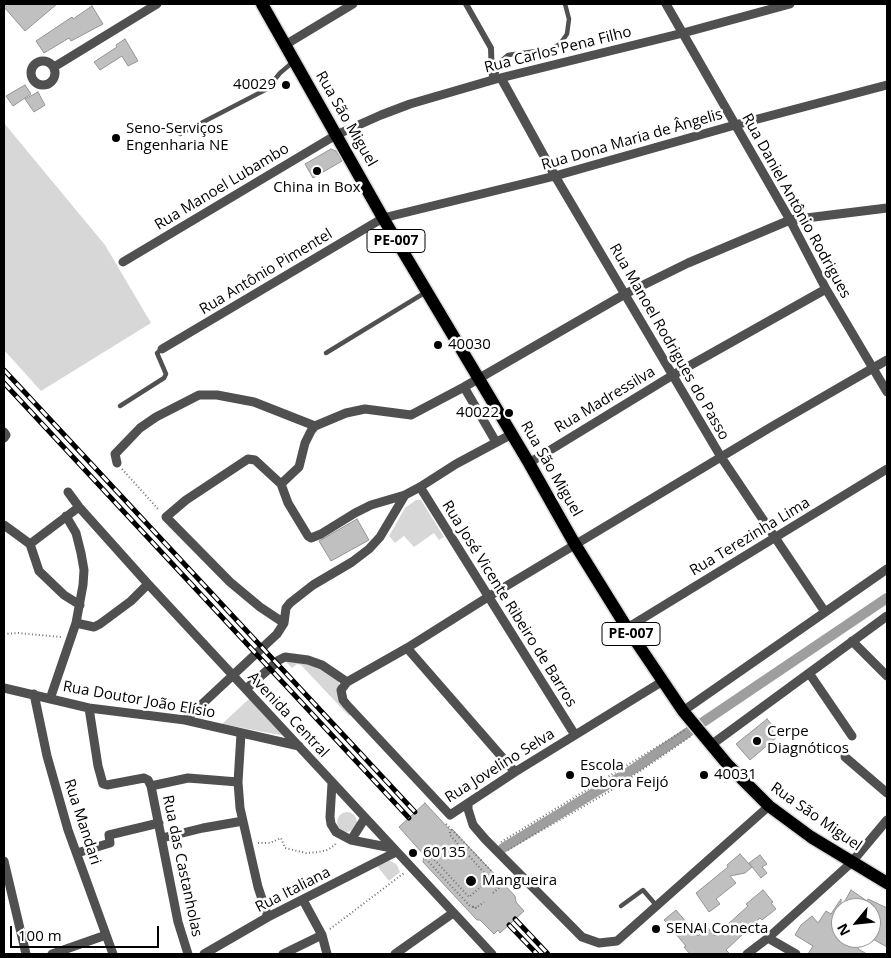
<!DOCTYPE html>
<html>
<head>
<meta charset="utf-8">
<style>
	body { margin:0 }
	#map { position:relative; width:891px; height:958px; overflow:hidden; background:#fff; font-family:"Open Sans",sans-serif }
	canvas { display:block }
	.frame { position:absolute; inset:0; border:5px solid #000; pointer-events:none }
	.north { position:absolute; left:831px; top:898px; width:50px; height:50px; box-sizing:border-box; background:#fff; border:1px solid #999; border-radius:50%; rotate:242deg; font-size:14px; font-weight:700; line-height:20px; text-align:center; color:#000 }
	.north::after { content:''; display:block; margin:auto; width:18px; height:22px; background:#000; clip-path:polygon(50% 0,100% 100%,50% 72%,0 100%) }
	.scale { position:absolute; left:10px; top:926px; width:149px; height:22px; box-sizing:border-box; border:2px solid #000; border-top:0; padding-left:6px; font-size:15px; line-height:18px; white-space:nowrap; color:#000; -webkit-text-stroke:4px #fff; paint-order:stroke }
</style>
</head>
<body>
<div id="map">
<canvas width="891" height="958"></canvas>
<div class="frame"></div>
<div class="north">N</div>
<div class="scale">100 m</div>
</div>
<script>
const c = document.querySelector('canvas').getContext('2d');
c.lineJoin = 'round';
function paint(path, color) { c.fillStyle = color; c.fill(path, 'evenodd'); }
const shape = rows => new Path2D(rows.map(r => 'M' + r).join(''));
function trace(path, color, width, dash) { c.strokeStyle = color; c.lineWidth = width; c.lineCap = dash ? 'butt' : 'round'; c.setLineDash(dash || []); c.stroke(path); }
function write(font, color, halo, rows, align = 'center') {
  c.font = font + ' "Open Sans",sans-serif'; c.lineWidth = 5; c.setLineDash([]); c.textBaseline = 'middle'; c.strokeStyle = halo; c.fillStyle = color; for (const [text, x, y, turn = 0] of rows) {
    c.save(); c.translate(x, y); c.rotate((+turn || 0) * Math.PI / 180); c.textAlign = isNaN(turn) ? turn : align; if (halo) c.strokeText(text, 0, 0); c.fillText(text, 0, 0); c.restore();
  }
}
paint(shape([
	[4,123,105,245,151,323,41,391,4,350],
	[416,500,421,500,423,503,444,537,439,540,434,533,414,547,404,536,395,543,389,536,405,508],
	[303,656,339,681,339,695,351,714,349,716,301,665,297,664,292,668,284,660],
	[250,698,285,736,222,724],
	'337 822a10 10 0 1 1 20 0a10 10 0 1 1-20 0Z',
	[383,860,391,861,397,865,400,872,389,881,377,866]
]), '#d7d7d7');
trace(shape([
	[503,848,635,768,887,598]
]), '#9e9e9e', 10);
const building = shape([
	[4,4,57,4,25,31,4,7,4,4],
	[92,6,103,24,71,41,69,38,44,53,36,41,72,17,73,19,92,6],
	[125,39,138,61,128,66,122,56,100,70,94,62,117,47,116,45,125,39],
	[25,85,31,94,13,106,6,96,25,85],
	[38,92,45,105,34,112,25,99,38,92],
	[331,149,336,151,342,161,313,178,305,164,331,149],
	[357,519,369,540,331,561,319,541,357,519],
	[767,719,773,726,770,728,777,737,750,760,736,744,767,719],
	[425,803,450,830,452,829,515,896,516,902,524,911,500,933,498,930,494,934,480,920,477,920,423,862,424,855,399,827,425,803],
	[740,854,752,867,745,873,730,876,736,883,716,899,720,904,709,912,696,893,728,867,727,865,740,854],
	[760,855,767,864,762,867,767,873,761,878,749,863,760,855],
	[763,890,773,902,771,903,776,909,762,920,760,918,726,950,730,954,690,954,684,947,686,946,664,920,676,910,698,936,707,927,715,936,748,906,746,904,763,890],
	[851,890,867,901,868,899,887,908,887,947,871,938,871,908,841,908,841,938,859,947,858,949,867,954,808,954,813,946,795,935,801,925,812,916,818,923,826,911,831,914,841,899,841,908,851,890]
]);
paint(building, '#c0c0c0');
trace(building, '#949494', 1);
const primary = shape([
	[262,4,383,218,529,463,573,541,627,628,683,711,728,765,769,806,811,837,887,883]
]);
trace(primary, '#dbdbdb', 15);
trace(shape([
	[122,469,159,510],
	[4,634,18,633,61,637],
	[446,824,450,828],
	[501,842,685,730],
	[258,843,270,843,281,838,285,848,306,853,319,852,327,850,335,845,336,842],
	[508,850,617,787,691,736],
	[493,893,501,886,500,883],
	[473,907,475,906,476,908,484,902],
	[330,929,404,873]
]), '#727272', 2, [1, 2.5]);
trace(shape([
	[496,79,497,69,500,62,508,55,551,49,560,44,567,34,569,19,565,4],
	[180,134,267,89,280,73,293,62],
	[326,353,426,292],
	[120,406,164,378,166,374,157,353,162,349],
	[621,906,643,890,656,905]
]), '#505050', 4.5);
trace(shape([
	[466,4,491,48,492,80]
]), '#505050', 6);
trace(shape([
	[666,4,790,220,826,289,887,392],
	[285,45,353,4],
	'31 73a12 12 0 1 1 24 0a12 12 0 1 1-24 0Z',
	[54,67,157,4],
	[501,78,555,176,721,457,825,612],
	[123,262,336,135,381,115,410,104,496,79,683,33,790,4],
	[162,349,383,218,555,176,735,125,887,85],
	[464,387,496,442],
	[4,432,6,435,4,438],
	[117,463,115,454,117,452,140,428,156,417,199,395,217,395,254,402,315,426],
	[529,463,673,375,826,289],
	[281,484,299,467,305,443,311,431,315,426,346,413,365,409,411,415,464,387,625,294,688,263,790,220,887,208],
	[281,484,255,460,248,459,186,500,166,517,230,582,260,607,284,623],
	[281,484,288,503,308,536,311,538,321,534,355,513,371,505,405,495,420,487,456,464,512,434],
	[420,487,575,735],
	[68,492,79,507,148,584,492,954],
	[4,525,30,544,79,507],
	[30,544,39,571,64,595,80,605],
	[76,623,94,627,100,624,131,601,148,584],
	[627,628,887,469],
	[852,641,887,676],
	[407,648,515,772],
	[809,673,852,736],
	[347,682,341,690,343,700,347,705,450,815,515,772,663,681],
	[4,688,89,708,185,720,299,746],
	[246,689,279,660,285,657,308,660,322,665,347,682,407,648,488,597,771,427,887,360],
	[34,694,47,756,68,830,113,954],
	[50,699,76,623,83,585,84,570,81,553,76,533,66,516],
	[89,708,98,766,103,784,107,785,144,778,148,780,151,786,178,922,188,954],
	[683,711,887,569],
	[185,720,277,634,284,623,286,608,290,603,313,585,352,562,369,549,380,537,405,495],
	[241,734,238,782,240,808,258,887,268,917],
	[711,745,887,616],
	[845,757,887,793],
	[332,783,330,817,331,824,336,832,351,840,392,848],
	[151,786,188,778,238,782],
	[468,803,468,809,473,825,485,839,582,937,599,943,617,941,769,806],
	[162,838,203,828,243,821],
	[351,840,365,818],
	[77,853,110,843,109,835,159,823],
	[4,861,26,954],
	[303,900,322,935,327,954],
	[768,938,796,954],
	[52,954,106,935],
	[204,954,268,917,396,852],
	[283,954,322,935],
	[395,954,453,913],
	[747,954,768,938,851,863,887,820]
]), '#505050', 9);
trace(primary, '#000', 12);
const rail = shape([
	[4,370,415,812],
	[4,383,409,818],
	[515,919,548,954],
	[509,925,537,954]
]);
trace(rail, '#000', 5);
trace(rail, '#fff', 3, [9]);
trace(shape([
	[473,907,470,906,425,858,425,855,429,854,469,897,490,879,450,835,450,831,452,830,455,833,499,879,500,883]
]), '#727272', 2, [1, 2.5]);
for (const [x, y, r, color] of [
	[286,85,5,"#000"],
	[116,138,5,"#000"],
	[317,171,5,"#000"],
	[438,345,5,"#000"],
	[509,413,5,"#000"],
	[757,741,5,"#000"],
	[570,775,5,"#000"],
	[704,775,5,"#000"],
	[413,853,5,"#000"],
	[471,881,6,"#000"],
	[656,929,5,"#000"]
]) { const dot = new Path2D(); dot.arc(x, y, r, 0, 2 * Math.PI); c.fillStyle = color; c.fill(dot); trace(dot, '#fff', 2); }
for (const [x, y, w] of [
	[396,241,58],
	[631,634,58]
]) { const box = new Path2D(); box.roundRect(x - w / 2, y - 11.5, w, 23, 4); c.fillStyle = '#fff'; c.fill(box); trace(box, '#000', 1); }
write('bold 14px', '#000', null, [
	["PE-007",396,241],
	["PE-007",631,634]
]);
write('15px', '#000', '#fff', [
	["Rua Carlos Pena Filho",558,50,-14],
	["Rua São Miguel",346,119,60],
	["Rua Dona Maria de Ângelis",632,140,-16],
	["Rua Manoel Lubambo",222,187,-31],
	["Rua Daniel Antônio Rodrigues",796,206,61],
	["Rua Antônio Pimentel",266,272,-31],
	["Rua Manoel Rodrigues do Passo",669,342,60],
	["Rua Madressilva",605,400,-31],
	["Rua São Miguel",551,469,60],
	["Rua Terezinha Lima",750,537,-31],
	["Rua José Vicente Ribeiro de Barros",509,604,58],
	["Rua Doutor João Elísio",139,700,10],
	["Avenida Central",288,715,47],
	["Rua Jovelino Selva",500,766,-32],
	["Rua São Miguel",816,817,35],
	["Rua Mandari",82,822,72],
	["Rua das Castanholas",182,866,78],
	["Rua Italiana",293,890,-27]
]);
write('15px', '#000', '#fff', [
	["40029",276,85,"right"],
	["Seno-Serviços",126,129],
	["Engenharia NE",126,146],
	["China in Box",317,188,"center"],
	["40030",448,345],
	["40022",499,413,"right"],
	["Cerpe",767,732],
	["Diagnóticos",767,749],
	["Escola",580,766],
	["Debora Feijó",580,783],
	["40031",714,775],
	["60135",423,853],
	["Mangueira",482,881],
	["SENAI Conecta",666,929]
], 'left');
</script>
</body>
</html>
